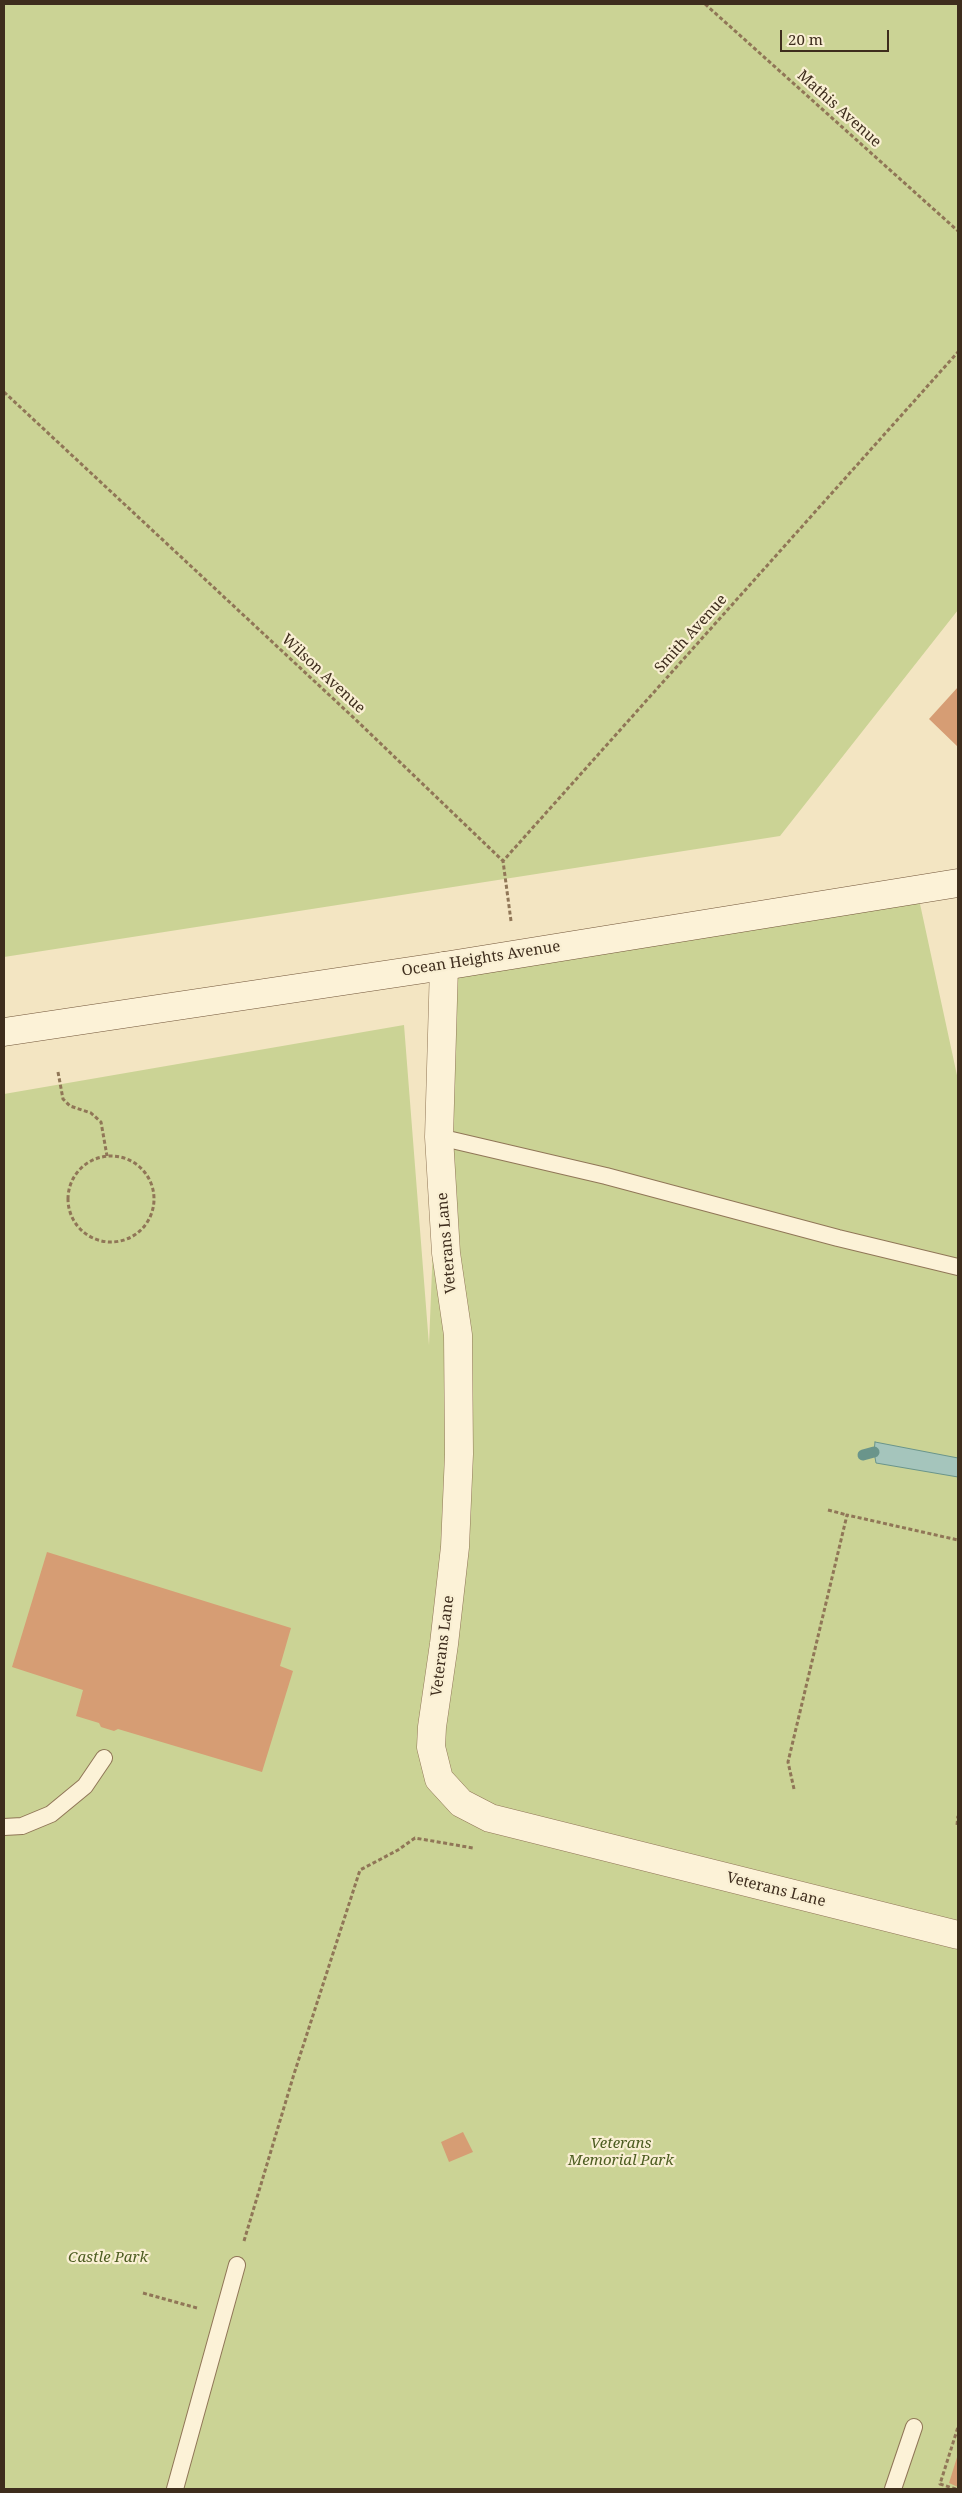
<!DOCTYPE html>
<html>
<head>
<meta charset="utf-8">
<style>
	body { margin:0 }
	#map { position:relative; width:962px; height:2493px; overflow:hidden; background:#f3e5c2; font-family:"Noto Serif",serif }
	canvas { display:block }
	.frame { position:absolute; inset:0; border:5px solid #3e2d1d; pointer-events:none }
	.scale { position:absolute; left:780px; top:30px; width:109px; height:22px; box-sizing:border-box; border:2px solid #3e2d1d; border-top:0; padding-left:6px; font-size:15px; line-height:18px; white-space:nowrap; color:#3e2d1d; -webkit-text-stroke:4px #f9efd3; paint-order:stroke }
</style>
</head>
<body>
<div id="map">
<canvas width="962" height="2493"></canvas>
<div class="frame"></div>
<div class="scale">20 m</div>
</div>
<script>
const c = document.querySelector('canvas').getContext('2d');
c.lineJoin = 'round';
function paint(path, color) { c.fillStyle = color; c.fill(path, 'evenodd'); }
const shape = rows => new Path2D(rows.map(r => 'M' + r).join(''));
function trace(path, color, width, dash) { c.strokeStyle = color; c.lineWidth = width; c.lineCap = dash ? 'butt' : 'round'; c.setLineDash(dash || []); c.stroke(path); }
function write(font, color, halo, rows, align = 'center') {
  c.font = font + ' "Noto Serif",serif'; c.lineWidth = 4.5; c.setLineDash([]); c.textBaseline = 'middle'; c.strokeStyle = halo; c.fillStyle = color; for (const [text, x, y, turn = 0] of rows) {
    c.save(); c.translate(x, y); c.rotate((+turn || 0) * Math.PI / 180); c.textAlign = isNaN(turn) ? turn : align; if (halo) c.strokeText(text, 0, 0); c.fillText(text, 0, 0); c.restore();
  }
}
paint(shape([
	[4,4,958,4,958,610,780,836,4,957],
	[917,890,958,1080,958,2489,4,2489,4,1094,404,1025,429,1345,444,966]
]), '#cbd395');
const water = shape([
	[875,1442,958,1458,958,1477,876,1463,874,1452,875,1442]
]);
paint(water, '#a5c5bc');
trace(water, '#6a958b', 1);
trace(shape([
	[863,1455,874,1452]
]), '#6a958b', 11);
paint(shape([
	[958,687,958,747,929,719],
	[47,1552,291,1628,280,1666,293,1671,262,1772,118,1729,114,1731,101,1727,99,1723,76,1716,83,1690,12,1667],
	[463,2132,473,2152,449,2162,441,2142],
	[958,2454,958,2487,949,2483]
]), '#d69d74');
const service = shape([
	[439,1137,606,1176,838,1238,958,1267],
	[4,1827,22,1826,51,1814,85,1786,104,1758],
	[175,2489,237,2265],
	[893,2489,914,2427]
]);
const minor = shape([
	[444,966,439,1137,446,1253,458,1335,459,1454,455,1547,444,1644,432,1727,431,1747,439,1779,461,1803,490,1818,958,1935]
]);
const secondary = shape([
	[4,1032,444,966,958,883]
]);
trace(service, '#907657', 18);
trace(minor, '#907657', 29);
trace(secondary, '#72563a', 29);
trace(shape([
	[705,4,958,231],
	[4,392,355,719,503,861],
	[511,921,503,861,958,352],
	[58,1072,63,1099,70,1106,91,1113,101,1122,107,1156],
	'68 1199a43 43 0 1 1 86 0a43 43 0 1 1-86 0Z',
	[828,1510,847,1515],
	[794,1789,788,1762,847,1515,958,1540],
	[957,1825,958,1816],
	[244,2241,294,2074,360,1870,398,1850,415,1838,473,1848],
	[143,2293,197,2308],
	[956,2489,940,2484,958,2427]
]), '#907657', 3, [4, 2.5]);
trace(service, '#fcf2d7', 16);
trace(minor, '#fcf2d7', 28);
trace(secondary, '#fcf2d7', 28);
write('15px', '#3e2d1d', '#f9efd3', [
	["Mathis Avenue",839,109,42],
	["Smith Avenue",691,634,-48],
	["Wilson Avenue",323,674,43],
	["Ocean Heights Avenue",481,959,-9],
	["Veterans Lane",447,1243,-95],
	["Veterans Lane",443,1646,-83],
	["Veterans Lane",776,1890,14]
]);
write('italic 15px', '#4d5d21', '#f9efd3', [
	["Veterans",621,2144],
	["Memorial Park",621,2161],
	["Castle Park",108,2258]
]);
</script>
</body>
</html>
